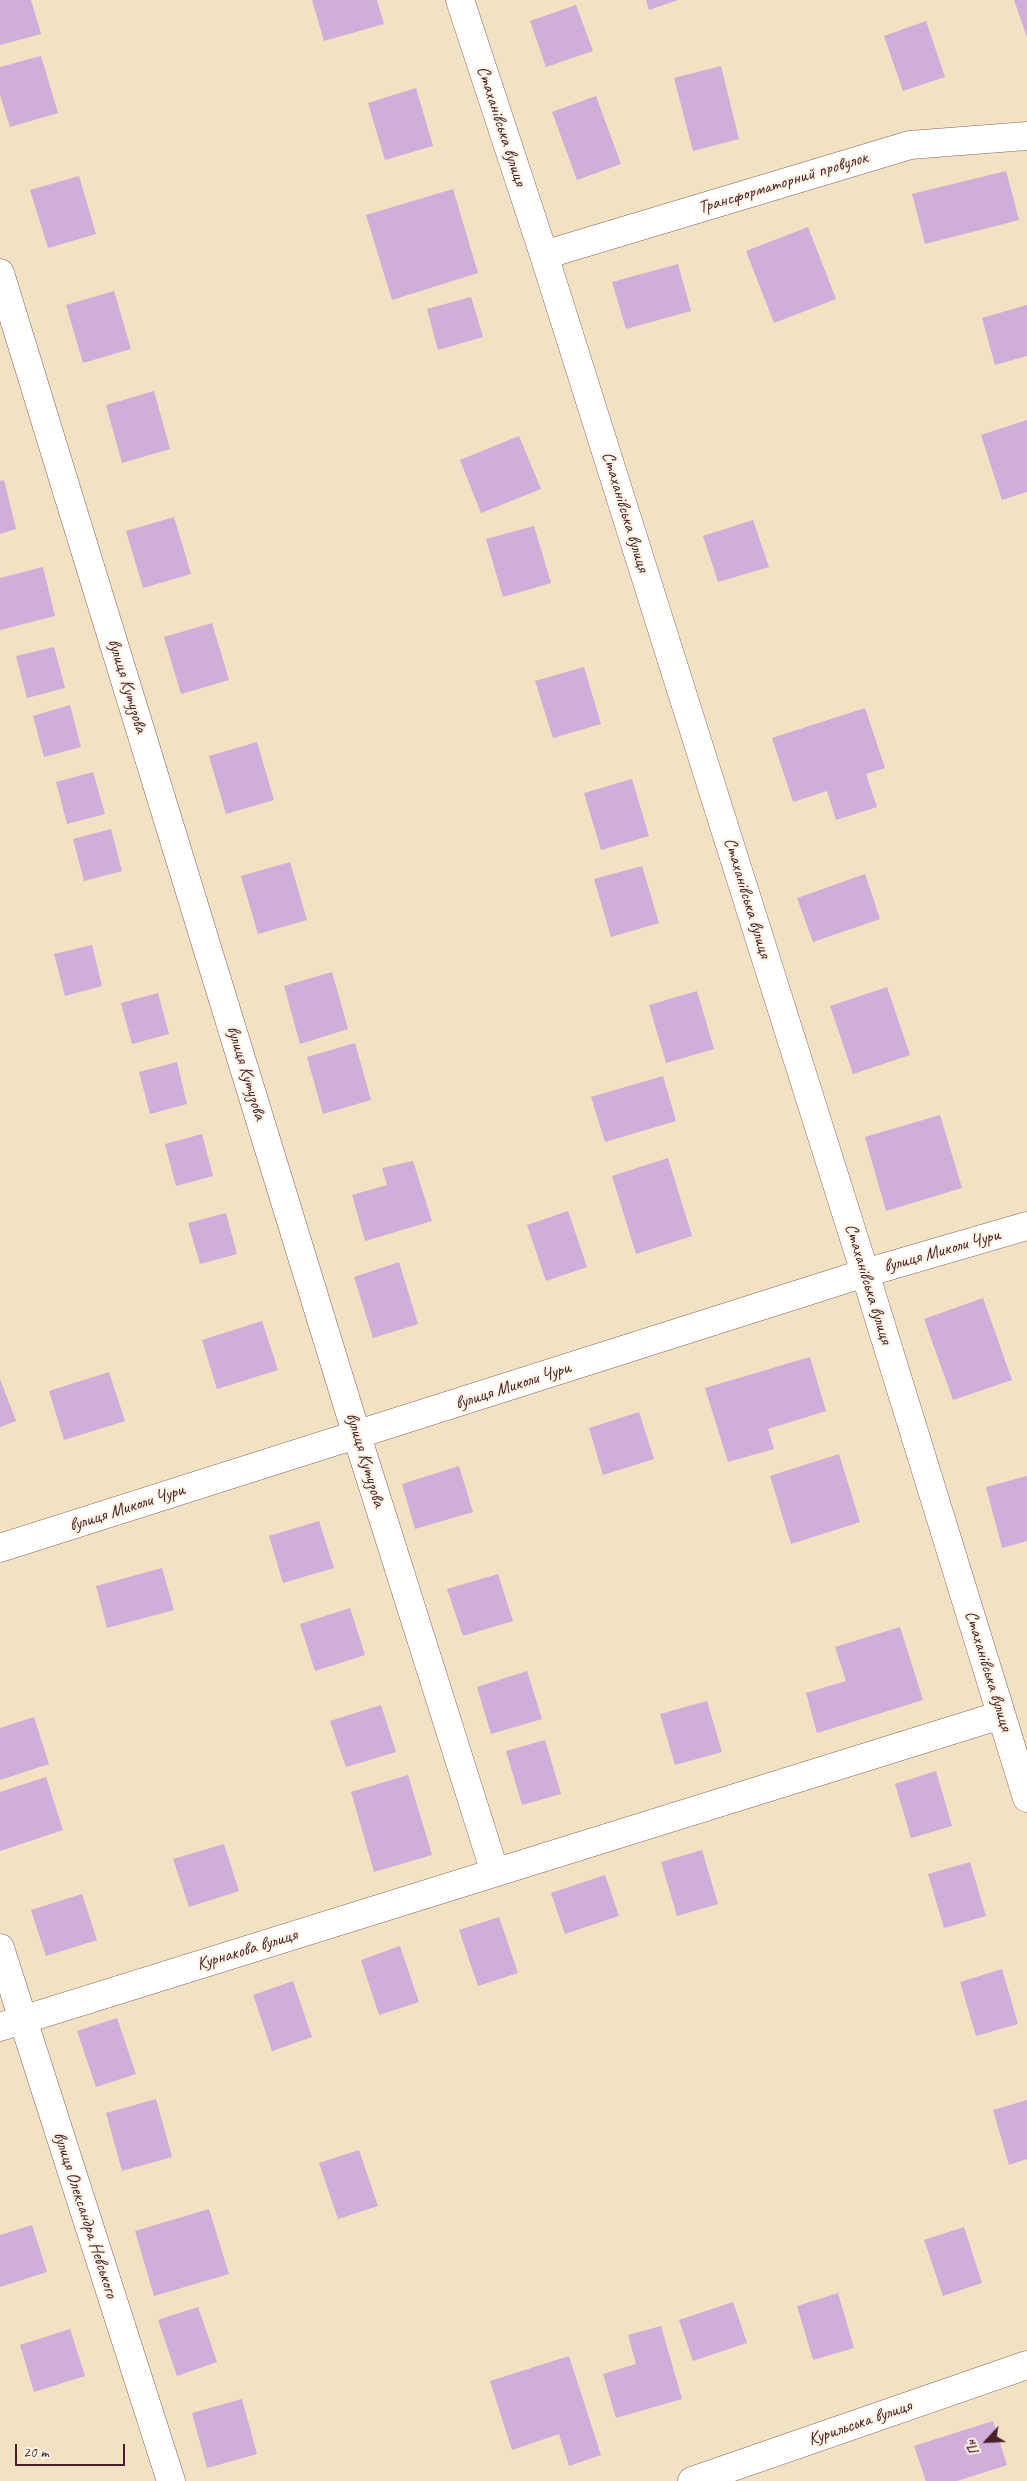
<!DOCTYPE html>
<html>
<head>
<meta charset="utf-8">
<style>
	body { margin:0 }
	#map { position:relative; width:1027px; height:2481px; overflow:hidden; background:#f2e1c3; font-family:Caveat,sans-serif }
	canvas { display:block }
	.north { position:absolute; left:962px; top:2416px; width:50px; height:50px; -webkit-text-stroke:4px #fcf5e5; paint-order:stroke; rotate:245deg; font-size:14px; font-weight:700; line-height:20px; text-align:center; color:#4a1f2b }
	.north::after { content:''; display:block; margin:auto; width:18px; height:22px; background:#4a1f2b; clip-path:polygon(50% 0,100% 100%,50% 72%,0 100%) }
	.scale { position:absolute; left:15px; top:2444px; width:110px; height:22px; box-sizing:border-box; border:2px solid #4a1f2b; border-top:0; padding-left:6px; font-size:15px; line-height:18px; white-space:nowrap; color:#4a1f2b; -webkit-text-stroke:4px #fcf5e5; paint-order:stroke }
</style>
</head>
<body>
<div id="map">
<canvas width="1027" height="2481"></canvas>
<div class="north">Пн</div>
<div class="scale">20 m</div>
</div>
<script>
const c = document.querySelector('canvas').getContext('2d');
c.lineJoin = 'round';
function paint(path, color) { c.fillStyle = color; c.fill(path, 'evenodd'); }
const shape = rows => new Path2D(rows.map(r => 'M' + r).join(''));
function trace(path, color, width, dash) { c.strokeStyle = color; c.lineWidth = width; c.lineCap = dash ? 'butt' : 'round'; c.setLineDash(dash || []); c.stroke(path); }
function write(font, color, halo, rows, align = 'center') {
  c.font = font + ' Caveat,sans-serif'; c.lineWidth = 4.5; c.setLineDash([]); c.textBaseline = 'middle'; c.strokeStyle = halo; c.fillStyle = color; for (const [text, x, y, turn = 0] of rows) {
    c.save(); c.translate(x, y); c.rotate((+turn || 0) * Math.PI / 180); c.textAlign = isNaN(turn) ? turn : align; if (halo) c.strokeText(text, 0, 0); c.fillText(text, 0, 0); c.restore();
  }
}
paint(shape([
	[0,0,31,0,41,34,0,45],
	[312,0,377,0,384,24,324,41],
	[646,0,678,0,649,10],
	[1014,0,1027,0,1027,37],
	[576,5,593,51,546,67,530,21],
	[926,21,945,77,903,91,884,36],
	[41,56,58,113,10,127,0,95,0,67],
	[721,66,739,139,693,151,674,78],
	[416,88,433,146,385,160,368,103],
	[596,96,621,164,577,180,552,112],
	[1006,171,1019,220,925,244,912,194],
	[79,176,96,234,48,248,30,190],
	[453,189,478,273,392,300,366,215],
	[808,227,836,299,774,323,746,251],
	[678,264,691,311,626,329,612,282],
	[114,291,131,349,83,363,66,305],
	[471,297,483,337,438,350,427,309],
	[1027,305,1027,356,995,365,982,318],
	[154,391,170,449,122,463,106,405],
	[1027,420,1027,492,1002,500,981,435],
	[519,436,541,489,481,513,460,460],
	[4,480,16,529,0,534,0,481],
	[174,517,191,574,143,588,126,531],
	[753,520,769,567,718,582,703,536],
	[534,526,551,583,503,597,486,539],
	[43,567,55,616,0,630,0,578],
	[212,623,229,680,181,694,164,637],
	[54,647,65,688,27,698,16,656],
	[584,667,601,724,553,738,535,681],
	[70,705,81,747,44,757,33,716],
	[865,708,885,768,866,774,877,807,836,820,827,791,793,802,772,738],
	[257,742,274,800,226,814,209,756],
	[93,772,105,814,67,824,56,782],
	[632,779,649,836,601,850,584,793],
	[111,829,122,871,84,881,73,839],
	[290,862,307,920,258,934,241,876],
	[642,866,659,923,611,937,594,879],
	[865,874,880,919,813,942,797,898],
	[92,945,102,986,65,996,54,954],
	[332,972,348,1029,300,1044,284,986],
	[887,987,910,1055,853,1074,830,1006],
	[697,991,714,1049,666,1063,649,1005],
	[158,993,169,1034,132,1044,121,1003],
	[355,1043,371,1100,323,1114,307,1057],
	[177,1062,187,1104,150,1114,139,1072],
	[663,1076,676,1121,605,1142,591,1097],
	[940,1115,962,1188,886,1211,865,1137],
	[202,1134,213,1176,176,1186,165,1144],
	[668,1158,692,1236,636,1254,612,1176],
	[413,1161,432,1221,365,1241,352,1195,387,1185,382,1168],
	[568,1211,587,1267,546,1281,527,1225],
	[226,1213,237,1254,200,1264,188,1223],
	[399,1262,418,1324,373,1338,354,1277],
	[983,1298,1012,1380,953,1400,924,1319],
	[262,1321,278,1370,217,1389,202,1340],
	[810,1357,826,1411,768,1429,774,1449,728,1462,705,1388],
	[109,1372,125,1421,64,1440,49,1391],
	[0,1379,16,1421,0,1427],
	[639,1412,654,1459,603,1475,589,1428],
	[839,1454,860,1522,791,1544,770,1476],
	[459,1466,473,1512,415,1529,402,1484],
	[1027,1476,1027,1541,1002,1548,986,1487],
	[319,1521,334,1568,283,1583,269,1536],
	[162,1568,174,1610,107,1628,96,1586],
	[498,1574,513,1621,463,1636,447,1589],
	[350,1608,365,1655,315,1671,300,1624],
	[900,1627,923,1700,817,1733,806,1693,846,1681,835,1647],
	[527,1671,542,1719,491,1734,477,1687],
	[707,1701,722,1752,675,1765,660,1714],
	[381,1705,396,1752,346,1767,330,1721],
	[34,1717,49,1764,0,1780,0,1728],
	[545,1740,561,1794,522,1805,506,1751],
	[936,1771,952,1826,911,1838,895,1784],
	[408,1775,432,1855,374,1872,351,1792],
	[46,1777,63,1830,0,1851,0,1792],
	[224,1844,239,1891,189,1907,173,1859],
	[702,1850,718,1904,677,1916,661,1862],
	[970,1862,986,1916,944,1928,928,1874],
	[605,1875,619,1916,565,1934,551,1893],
	[82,1894,97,1940,46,1956,31,1910],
	[499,1917,518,1973,478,1986,459,1930],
	[400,1946,419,2002,379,2015,361,1960],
	[1002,1969,1018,2024,976,2036,960,1982],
	[293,1981,312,2037,272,2051,253,1995],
	[117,2018,136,2074,96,2087,77,2031],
	[156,2099,172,2157,122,2171,106,2113],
	[1027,2100,1027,2159,1009,2165,993,2110],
	[359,2150,378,2206,338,2219,319,2163],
	[209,2209,229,2274,154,2296,135,2231],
	[32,2225,47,2272,0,2287,0,2235],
	[964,2227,982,2283,943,2296,924,2240],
	[838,2293,854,2348,813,2360,797,2306],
	[733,2302,747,2343,693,2361,679,2320],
	[198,2307,217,2362,177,2376,158,2320],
	[661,2326,682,2399,616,2418,603,2374,636,2364,628,2335],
	[70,2329,85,2376,34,2392,20,2345],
	[569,2356,601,2455,569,2466,559,2434,512,2450,490,2381],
	[242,2399,257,2454,207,2468,192,2413],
	[993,2421,1007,2465,957,2481,926,2481,914,2446]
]), '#d1adda');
const minor = shape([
	[460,0,544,255,865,1273,1027,1798],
	[544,255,910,145,1027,136],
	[0,273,357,1436,495,1873],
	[0,1548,865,1273,1027,1226],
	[0,1948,171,2481],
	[0,2027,1001,1715],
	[692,2481,1027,2365]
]);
trace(minor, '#856360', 29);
trace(minor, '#fff', 28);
write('18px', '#4a1f2b', '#fcf5e5', [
	["Стаханівська вулиця",501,126,72],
	["Трансформаторний провулок",783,183,-17],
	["Стаханівська вулиця",625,512,73],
	["вулиця Кутузова",127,686,73],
	["Стаханівська вулиця",747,898,73],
	["вулиця Кутузова",246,1073,73],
	["вулиця Миколи Чури",942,1251,-16],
	["Стаханівська вулиця",868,1284,73],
	["вулиця Миколи Чури",513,1386,-18],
	["вулиця Кутузова",365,1460,73],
	["вулиця Миколи Чури",127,1508,-18],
	["Стаханівська вулиця",988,1671,73],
	["Курнакова вулиця",247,1950,-17],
	["вулиця Олександра Невського",85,2215,72],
	["Курильська вулиця",860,2423,-19]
]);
</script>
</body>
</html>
